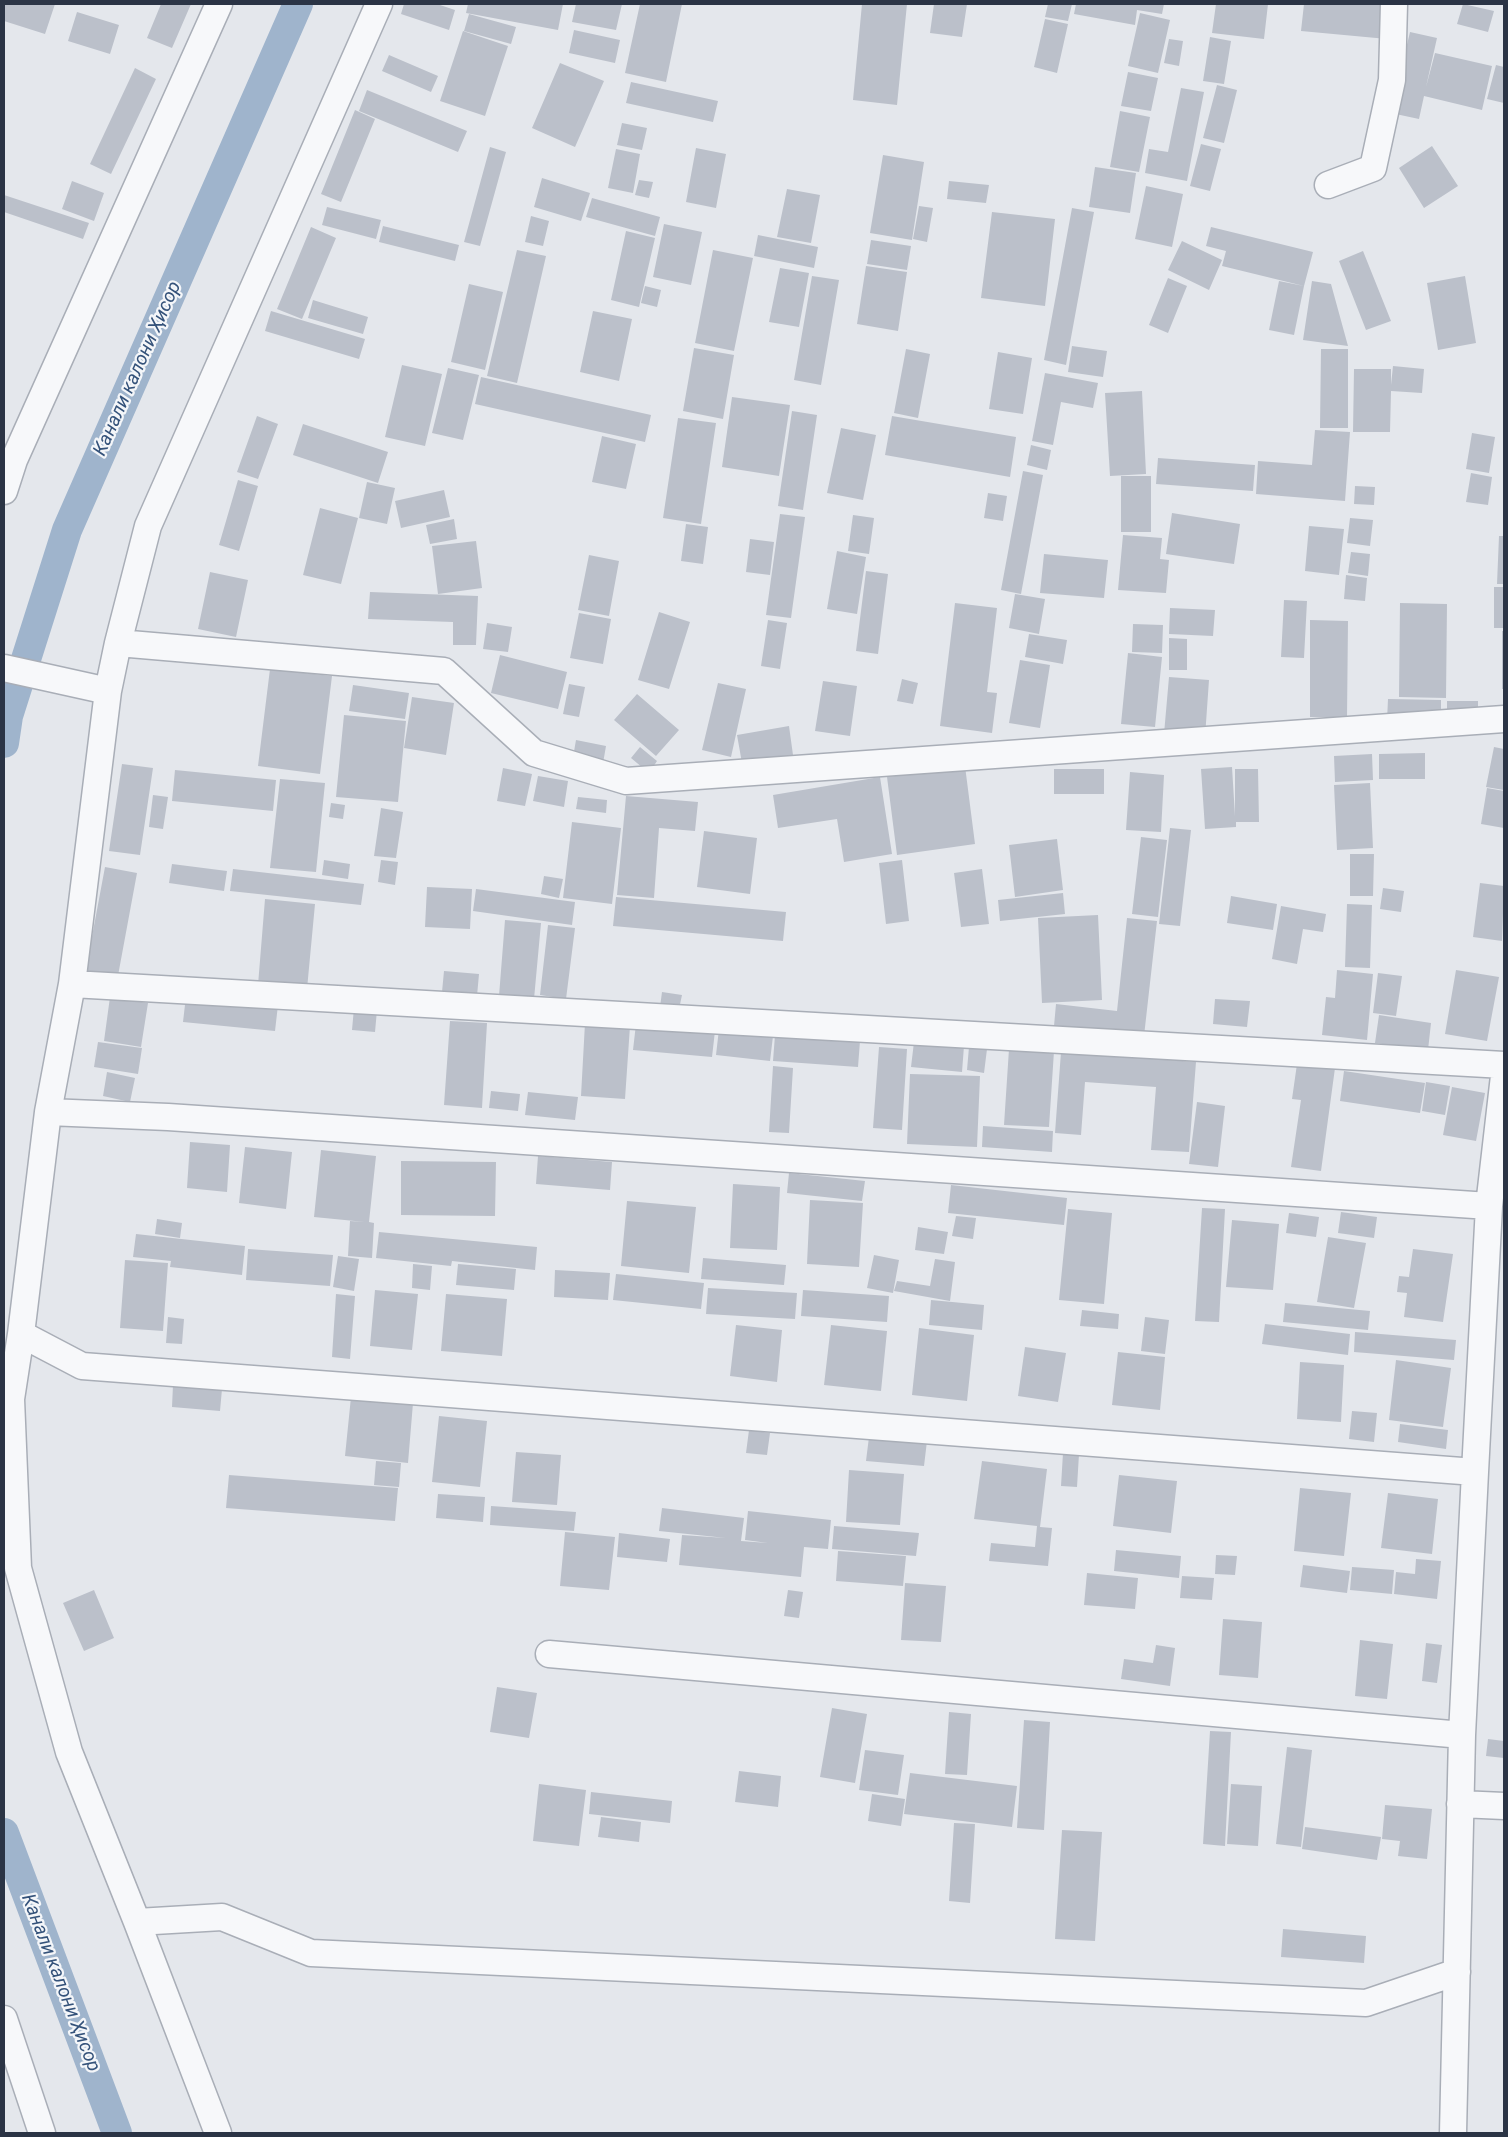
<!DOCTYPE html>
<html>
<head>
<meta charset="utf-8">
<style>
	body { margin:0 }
	#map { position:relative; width:1508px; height:2137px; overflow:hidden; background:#e4e7ec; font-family:Roboto,sans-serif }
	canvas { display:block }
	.frame { position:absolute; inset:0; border:5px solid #2b3445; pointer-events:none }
</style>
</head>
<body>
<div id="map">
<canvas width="1508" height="2137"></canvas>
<div class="frame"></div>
</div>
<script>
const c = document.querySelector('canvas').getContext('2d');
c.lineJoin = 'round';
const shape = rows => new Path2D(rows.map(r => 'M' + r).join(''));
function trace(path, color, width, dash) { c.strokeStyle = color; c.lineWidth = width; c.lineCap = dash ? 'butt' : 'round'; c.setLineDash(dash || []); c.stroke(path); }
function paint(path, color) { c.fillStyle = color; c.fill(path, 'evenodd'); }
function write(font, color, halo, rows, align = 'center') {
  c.font = font + ' Roboto,sans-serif'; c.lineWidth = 4.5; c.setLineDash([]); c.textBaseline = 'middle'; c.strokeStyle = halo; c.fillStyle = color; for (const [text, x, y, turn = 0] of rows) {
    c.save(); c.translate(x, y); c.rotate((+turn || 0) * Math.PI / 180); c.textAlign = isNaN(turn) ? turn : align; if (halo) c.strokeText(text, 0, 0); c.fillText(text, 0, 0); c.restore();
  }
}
trace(shape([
	[4,743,8,716,67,530,298,4],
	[4,1833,117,2133]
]), '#9fb4cc', 30);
paint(shape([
	[4,4,55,4,45,34,4,21],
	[161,4,191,4,172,48,147,38],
	[404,4,437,4,455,10,449,30,401,14],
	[468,4,563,4,558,30,466,13],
	[576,4,622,4,616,30,572,22],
	[640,4,682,4,666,82,625,73],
	[862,4,907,4,897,105,853,100],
	[934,4,967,4,962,37,930,33],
	[1048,4,1072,4,1068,21,1045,17],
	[1076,4,1164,4,1162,14,1137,10,1135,25,1074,14],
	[1216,4,1268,4,1264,39,1212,33],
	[1304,4,1391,4,1387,39,1301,31],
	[1463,4,1494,11,1488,32,1457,24],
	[77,12,119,25,110,54,68,41],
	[1140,13,1170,20,1158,73,1128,66],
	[469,14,516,27,511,44,464,31],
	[1045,19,1068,24,1057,73,1034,67],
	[574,30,620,40,615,63,569,53],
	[463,31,508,46,485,116,440,101],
	[1410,32,1437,38,1426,87,1435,53,1492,66,1482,110,1424,96,1419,119,1391,113],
	[1210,37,1231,41,1224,84,1203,81],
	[1169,39,1183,41,1179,66,1164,63],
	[389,55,438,76,431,92,382,71],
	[560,63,604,81,575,147,532,128],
	[1496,65,1504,67,1504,103,1487,99],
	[135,68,156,79,111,174,90,164],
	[1128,72,1158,78,1151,111,1121,106],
	[631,82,718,101,713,122,626,103],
	[1217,85,1237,90,1224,143,1203,138],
	[1181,88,1204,92,1187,181,1145,173,1149,149,1168,152],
	[367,90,467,131,458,152,359,111],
	[355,110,375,119,341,202,321,194],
	[1120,111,1150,117,1139,172,1110,167],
	[622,123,647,128,642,150,617,145],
	[1201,144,1221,149,1210,191,1190,186],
	[1432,146,1458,186,1424,208,1399,168],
	[490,147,506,152,480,246,464,242],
	[696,148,726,154,716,208,686,202],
	[616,149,640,154,633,193,608,188],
	[883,155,924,162,912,240,870,233],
	[1095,167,1136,173,1130,213,1089,207],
	[542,178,590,193,581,221,534,207],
	[639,180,653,182,649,198,635,195],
	[72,181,104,193,94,221,62,209],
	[949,181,989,185,986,203,947,199],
	[1146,186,1183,194,1172,247,1135,239],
	[787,189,820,195,811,243,777,237],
	[4,195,89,223,83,239,4,212],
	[592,198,660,217,655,236,586,217],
	[919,206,933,208,927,242,913,239],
	[327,207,381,220,376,239,322,225],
	[1072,208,1094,212,1066,365,1044,360],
	[992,212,1055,219,1045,306,981,298],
	[531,216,549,221,543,246,525,242],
	[664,224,702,232,691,285,653,277],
	[383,226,459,245,455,261,379,242],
	[311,227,336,238,302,319,277,309],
	[1211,227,1313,252,1304,286,1222,266,1226,251,1206,246],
	[626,231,655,238,639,307,611,300],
	[758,235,818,247,814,268,754,256],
	[871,240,911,246,907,270,867,264],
	[1182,241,1222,260,1209,290,1168,270],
	[517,250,546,256,517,383,487,376],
	[713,250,753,258,734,351,695,343],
	[1363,251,1391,321,1366,330,1339,261],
	[866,266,907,272,898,331,857,324],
	[780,268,809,273,799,327,769,322],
	[812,276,839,280,821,385,794,380],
	[1465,276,1476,343,1438,350,1427,283],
	[1168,278,1187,286,1168,333,1149,325],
	[1279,281,1304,286,1294,335,1269,330],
	[1312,281,1331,284,1348,346,1303,340],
	[469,284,503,292,485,370,451,362],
	[645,286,661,290,657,307,641,303],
	[313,300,368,317,363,334,308,318],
	[271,311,365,339,359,359,265,331],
	[593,311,632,319,619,381,580,372],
	[1072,346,1107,351,1103,377,1068,372],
	[694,348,734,355,723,419,683,411],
	[906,349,930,354,918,418,894,413],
	[1321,349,1348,349,1348,428,1320,428],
	[998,352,1032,358,1023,414,989,409],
	[402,365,442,374,425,446,385,437],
	[1393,366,1424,369,1422,393,1391,391,1390,432,1353,432,1354,369,1391,369,1391,385],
	[448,368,479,375,463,440,432,433],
	[1045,373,1098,383,1093,408,1061,402,1053,445,1032,441],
	[481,377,651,415,645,442,475,404],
	[1142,391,1146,474,1110,476,1105,393],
	[732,397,790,405,779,476,722,467],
	[792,411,817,415,803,510,778,506],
	[257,416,278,424,258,479,237,472],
	[892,416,1016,437,1010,477,885,455],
	[678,418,716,423,701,524,663,518],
	[303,424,388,452,378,483,293,455],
	[841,428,876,435,863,500,827,493],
	[1315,430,1350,432,1345,501,1256,494,1258,461,1312,465],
	[1472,433,1495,437,1489,473,1466,469],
	[602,436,636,444,626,489,592,482],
	[1031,445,1051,450,1047,470,1027,465],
	[1158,458,1255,465,1253,491,1156,484],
	[1023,471,1043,475,1021,594,1001,590],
	[1471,473,1492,477,1488,505,1466,502],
	[1121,476,1151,476,1151,532,1121,532],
	[238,480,258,486,239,551,219,545],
	[367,482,395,488,387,524,359,518],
	[1355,486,1375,487,1374,505,1354,504],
	[444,490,450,517,401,528,395,501],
	[988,493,1007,496,1003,521,984,518],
	[320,508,358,518,341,584,303,575],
	[1172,513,1240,524,1234,564,1166,554],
	[780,514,805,517,791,618,766,615],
	[853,515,874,518,869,554,848,551],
	[1350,518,1373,520,1370,546,1347,543],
	[454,519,457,539,430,544,426,525],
	[686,524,708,527,703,564,681,561],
	[1309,526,1344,529,1339,575,1305,571],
	[1123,535,1162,538,1160,559,1169,560,1166,593,1118,590],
	[1499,536,1504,536,1504,584,1497,584],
	[750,539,774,542,770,575,746,572],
	[476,541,482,588,438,594,432,546],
	[837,551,866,557,857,614,827,609],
	[1351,552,1370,554,1368,576,1348,573],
	[1044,554,1108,560,1104,598,1040,593],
	[589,555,619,561,609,616,578,610],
	[866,571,888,574,878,654,856,651],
	[210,572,248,580,236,637,198,629],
	[1346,575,1367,578,1365,601,1344,599],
	[1494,587,1504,587,1504,628,1494,628],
	[370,592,478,596,476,645,453,645,453,622,368,619],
	[1015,594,1045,599,1039,634,1009,628],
	[1284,600,1307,601,1304,658,1281,657],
	[955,603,997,608,987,692,997,693,992,733,940,726],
	[1400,603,1447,604,1446,698,1399,697],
	[1170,608,1215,610,1213,636,1169,634],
	[659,612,690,622,669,689,638,680],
	[579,613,611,619,603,664,570,658],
	[768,620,787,623,780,669,761,666],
	[1310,620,1348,621,1347,717,1310,717],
	[487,623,512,627,508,652,483,649],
	[1133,624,1163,625,1162,653,1132,652],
	[1502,631,1504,631,1504,689,1502,689],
	[1029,634,1067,640,1063,664,1025,657],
	[1169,638,1187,639,1187,670,1169,670],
	[1128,653,1162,657,1155,727,1121,724],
	[500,655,567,672,558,709,491,693],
	[1020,660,1050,665,1040,728,1009,723],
	[270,669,332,676,320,774,258,766],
	[1169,677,1209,680,1205,737,1164,734],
	[902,679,918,683,913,704,897,701],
	[823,681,857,686,850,736,815,731],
	[718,683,746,689,731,757,702,750],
	[569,684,585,687,579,717,563,714],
	[353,685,409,693,405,719,349,711],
	[637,694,679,730,656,756,614,720],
	[412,697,454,703,446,755,404,748],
	[1388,699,1441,700,1441,721,1387,721],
	[1447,701,1478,701,1478,720,1447,720],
	[344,715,406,721,398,802,336,797],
	[789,726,793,755,742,763,737,735],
	[576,740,606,746,602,769,572,763],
	[640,747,657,761,649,773,631,758],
	[1494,747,1504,749,1504,790,1486,787],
	[1425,753,1425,779,1379,779,1379,754],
	[1372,754,1373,780,1335,782,1334,756],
	[122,764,153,768,140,855,109,851],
	[965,766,975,844,897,855,887,777],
	[1232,767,1235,816,1235,769,1258,769,1259,822,1236,822,1236,827,1205,829,1201,769],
	[503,768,532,774,525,806,497,801],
	[1054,769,1104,769,1104,794,1054,794],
	[175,770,276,780,273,811,172,801],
	[1130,772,1164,775,1161,832,1126,830],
	[538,776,568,781,564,807,533,801],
	[880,777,892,854,844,862,837,819,778,828,773,795],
	[280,779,325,783,316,872,270,868],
	[1370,783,1373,848,1337,850,1334,785],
	[1487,788,1504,791,1504,828,1481,824],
	[153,795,168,797,163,829,149,827],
	[626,796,698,802,695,831,659,828,654,898,617,895],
	[578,797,607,800,606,813,576,809],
	[331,803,345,805,343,819,329,817],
	[381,808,403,812,396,858,374,856],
	[572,822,621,828,612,904,563,898],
	[1170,828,1191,830,1180,926,1159,924],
	[704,831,757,838,750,894,697,887],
	[1141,837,1167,840,1158,917,1132,914],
	[1057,839,1063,890,1015,897,1009,845],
	[1350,854,1374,854,1373,896,1350,896],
	[324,860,350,864,348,879,322,875],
	[381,860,398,862,395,885,378,882],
	[902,860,909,921,886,924,879,863],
	[172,864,227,871,224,891,169,883],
	[105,867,137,873,117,981,85,974],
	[233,869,364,884,361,905,230,891],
	[982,869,989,924,961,927,954,873],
	[544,876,563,879,559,898,541,894],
	[1480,883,1504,886,1502,941,1473,937],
	[427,887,472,889,470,929,425,927],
	[1383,888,1404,891,1401,912,1380,909],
	[476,889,575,902,572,925,473,911],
	[1063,893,1065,914,1000,921,998,900],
	[1231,896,1277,904,1273,930,1227,923],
	[616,897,786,912,783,941,613,926],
	[265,899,315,904,307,989,258,985],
	[1347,904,1372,905,1370,968,1345,967],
	[1281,906,1326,914,1323,932,1303,929,1297,964,1272,959],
	[1098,915,1102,1000,1042,1003,1038,918],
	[1127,918,1157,921,1144,1036,1054,1026,1056,1004,1117,1011],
	[505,920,541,923,534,999,499,996],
	[548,925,575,928,566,999,540,995],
	[1337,970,1373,974,1367,1040,1322,1035,1326,997,1335,998],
	[1456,970,1499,977,1487,1041,1445,1034],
	[444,971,479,974,477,996,442,992],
	[1378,973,1402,976,1396,1016,1373,1013],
	[662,992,682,995,679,1009,660,1007],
	[186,996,278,1005,275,1031,183,1022],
	[110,997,148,1003,141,1047,104,1041],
	[1215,999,1250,1001,1247,1027,1213,1024],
	[354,1008,377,1010,375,1032,352,1030],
	[1379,1015,1431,1023,1428,1050,1375,1043],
	[450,1021,487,1023,482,1108,444,1105],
	[585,1023,630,1026,625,1099,581,1096],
	[636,1024,715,1031,712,1057,633,1050],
	[719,1029,773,1036,770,1061,716,1055],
	[775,1035,860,1041,858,1067,773,1061],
	[98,1042,142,1048,138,1074,94,1067],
	[914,1042,964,1046,962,1072,911,1067],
	[879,1047,907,1049,902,1130,873,1128],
	[969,1047,987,1049,984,1073,967,1070],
	[1009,1049,1054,1051,1049,1127,1004,1125],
	[1061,1052,1196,1062,1189,1152,1151,1150,1156,1087,1085,1082,1081,1135,1055,1133],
	[1297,1064,1335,1068,1321,1171,1291,1167,1301,1100,1292,1099],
	[773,1066,793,1068,789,1133,769,1132],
	[1344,1071,1425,1083,1420,1113,1340,1101],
	[107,1072,135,1078,130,1102,103,1096],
	[910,1074,980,1076,977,1147,907,1144],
	[1426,1082,1450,1086,1445,1115,1422,1111],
	[1452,1087,1485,1093,1476,1141,1443,1135],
	[491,1091,520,1094,518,1111,489,1108],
	[528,1092,578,1097,575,1120,525,1115],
	[1197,1102,1225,1106,1218,1167,1189,1164],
	[983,1126,1053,1131,1052,1152,982,1147],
	[190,1142,230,1145,227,1192,187,1188],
	[245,1147,292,1152,286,1209,239,1203],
	[321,1150,376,1156,369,1222,374,1223,372,1258,348,1256,350,1221,365,1222,314,1217],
	[538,1156,612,1162,610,1190,536,1184],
	[401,1161,496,1162,495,1216,401,1215],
	[789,1173,865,1181,862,1201,787,1193],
	[733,1184,780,1187,777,1250,730,1248],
	[951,1185,1067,1198,1064,1225,948,1213],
	[810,1200,863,1203,859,1267,807,1264],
	[627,1201,696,1207,689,1273,621,1266],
	[1202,1208,1225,1209,1219,1322,1195,1321],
	[1068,1209,1112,1213,1104,1304,1059,1300],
	[1341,1212,1377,1217,1374,1238,1338,1233],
	[1289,1213,1319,1217,1316,1237,1286,1233],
	[956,1216,976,1218,973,1239,952,1236],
	[157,1219,182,1223,180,1238,155,1234],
	[1232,1220,1279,1224,1273,1290,1226,1287],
	[918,1227,948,1232,944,1254,915,1250],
	[379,1232,537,1247,535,1270,452,1261,451,1266,376,1258],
	[136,1234,245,1246,242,1275,170,1267,171,1261,133,1257],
	[1328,1237,1366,1243,1354,1308,1317,1302],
	[248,1249,333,1255,330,1286,246,1280],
	[1413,1249,1453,1254,1443,1322,1404,1317,1407,1293,1397,1292,1399,1276,1409,1277],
	[874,1255,899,1260,893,1293,867,1288],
	[338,1256,359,1259,354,1291,333,1287],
	[703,1258,786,1265,784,1285,701,1279],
	[935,1259,955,1262,950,1301,894,1291,897,1281,930,1286],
	[125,1260,168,1263,163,1331,120,1328],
	[413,1264,432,1266,430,1290,412,1288],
	[458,1264,516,1269,514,1290,456,1285],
	[555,1270,610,1273,608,1300,554,1297],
	[616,1274,704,1283,701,1309,613,1300],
	[708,1288,797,1293,795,1319,706,1314],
	[375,1290,418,1294,412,1350,370,1346],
	[803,1290,889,1296,887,1322,801,1316],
	[336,1294,355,1296,350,1359,332,1357],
	[446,1294,507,1299,502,1356,441,1351],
	[931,1300,984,1305,982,1330,929,1325],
	[1285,1303,1370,1311,1368,1330,1283,1322],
	[1082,1310,1119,1314,1118,1329,1080,1326],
	[168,1317,184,1319,182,1344,166,1343],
	[1145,1317,1169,1320,1165,1354,1141,1351],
	[1265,1324,1350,1334,1348,1355,1262,1344],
	[736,1325,782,1330,777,1382,730,1376],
	[831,1325,887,1331,881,1391,824,1385],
	[919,1328,974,1335,967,1401,912,1395],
	[1355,1332,1456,1340,1454,1360,1354,1352],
	[1025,1347,1066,1353,1058,1402,1018,1396],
	[1118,1352,1165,1357,1160,1410,1112,1405],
	[1396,1360,1451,1368,1443,1427,1389,1420],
	[1300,1362,1344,1365,1341,1422,1297,1419],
	[173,1385,222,1389,220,1411,172,1407],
	[351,1397,413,1403,408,1463,345,1456],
	[1352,1411,1377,1413,1374,1442,1349,1439],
	[439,1416,487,1421,480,1487,432,1482],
	[1400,1424,1448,1430,1446,1449,1398,1442],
	[749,1430,770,1433,767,1455,746,1453],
	[869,1437,927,1441,924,1466,866,1461],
	[516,1452,561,1455,557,1505,512,1502],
	[1063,1453,1079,1454,1077,1487,1061,1486],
	[376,1461,401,1463,399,1487,374,1485],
	[982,1461,1047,1469,1040,1527,1052,1528,1048,1566,989,1561,991,1543,1035,1547,1037,1526,974,1519],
	[849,1470,904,1474,900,1525,846,1522],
	[229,1475,398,1488,395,1521,226,1508],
	[1119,1475,1177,1481,1171,1533,1113,1526],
	[1300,1488,1351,1493,1344,1556,1294,1551],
	[1388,1493,1438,1499,1432,1554,1381,1548],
	[438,1494,485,1497,483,1522,436,1518],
	[491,1506,576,1512,574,1531,490,1525],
	[662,1508,744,1518,741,1541,768,1543,745,1540,748,1511,831,1520,828,1549,804,1547,801,1577,679,1565,682,1535,726,1538,659,1531],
	[834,1526,919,1533,916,1556,832,1549],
	[565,1532,615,1537,609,1590,560,1586],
	[619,1533,670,1539,667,1562,617,1557],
	[1116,1550,1181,1556,1179,1578,1114,1571],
	[838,1551,906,1556,903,1586,836,1581],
	[1216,1555,1237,1556,1235,1575,1215,1574],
	[1416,1559,1441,1561,1437,1599,1394,1594,1396,1572,1415,1574],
	[1303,1565,1350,1571,1347,1593,1300,1587],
	[1352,1567,1394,1570,1392,1594,1350,1590],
	[1087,1573,1138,1578,1135,1609,1084,1605],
	[1182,1576,1214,1578,1212,1600,1180,1598],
	[905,1583,946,1586,941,1642,901,1640],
	[94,1590,114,1638,84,1651,63,1603],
	[788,1590,803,1592,799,1618,784,1616],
	[1223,1619,1262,1622,1258,1678,1219,1675],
	[1360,1640,1393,1644,1387,1699,1355,1696],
	[1426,1643,1442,1645,1437,1683,1422,1681],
	[1156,1645,1175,1648,1170,1686,1121,1679,1124,1659,1153,1663],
	[497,1687,537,1693,529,1738,490,1732],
	[832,1708,867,1714,855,1783,820,1777],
	[949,1712,971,1714,967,1775,945,1774],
	[1024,1720,1050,1722,1044,1830,1017,1828],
	[1210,1731,1231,1732,1225,1846,1203,1844],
	[1488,1739,1504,1741,1504,1758,1486,1756],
	[1287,1747,1312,1750,1301,1847,1276,1844],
	[865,1750,904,1755,898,1795,859,1790],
	[739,1771,781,1776,778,1807,735,1802],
	[910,1773,1017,1786,1012,1827,904,1814],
	[539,1784,586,1790,579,1846,533,1841],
	[1231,1784,1262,1786,1258,1846,1227,1844],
	[591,1792,672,1801,670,1823,589,1814],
	[872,1794,905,1799,901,1826,868,1821],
	[1385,1805,1432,1809,1427,1859,1398,1856,1400,1841,1382,1839],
	[601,1817,641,1822,639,1842,598,1837],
	[954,1823,975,1824,970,1903,949,1901],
	[1305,1827,1381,1837,1377,1860,1302,1849],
	[1062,1830,1102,1832,1095,1941,1055,1939],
	[1283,1929,1366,1936,1364,1963,1281,1957]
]), '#bbc0ca');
const minor = shape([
	[379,4,148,526,118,643,444,671,534,753,626,781,1504,719],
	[1328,185,1373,168,1392,80,1394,4],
	[4,491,14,460,219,4],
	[118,643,108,691,72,984,48,1112,21,1334,82,1366,1475,1472],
	[4,668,108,691],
	[72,984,1504,1065],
	[48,1112,168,1117,1489,1206],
	[21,1334,11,1399,18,1568,69,1752,137,1922,218,2133],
	[549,1654,1462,1735],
	[1460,1804,1504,1806],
	[137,1922,222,1917,311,1953,1366,2003,1457,1972],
	[4,2019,42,2133],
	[1453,2133,1462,1735,1475,1472,1489,1206,1504,1076]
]);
trace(minor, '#a9aeb7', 29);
trace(minor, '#f7f8fa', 26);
write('italic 19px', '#34527a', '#f4f6f9', [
	["Канали калони Ҳисор",138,369,-66],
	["Канали калони Ҳисор",60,1983,69]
]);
</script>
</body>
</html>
